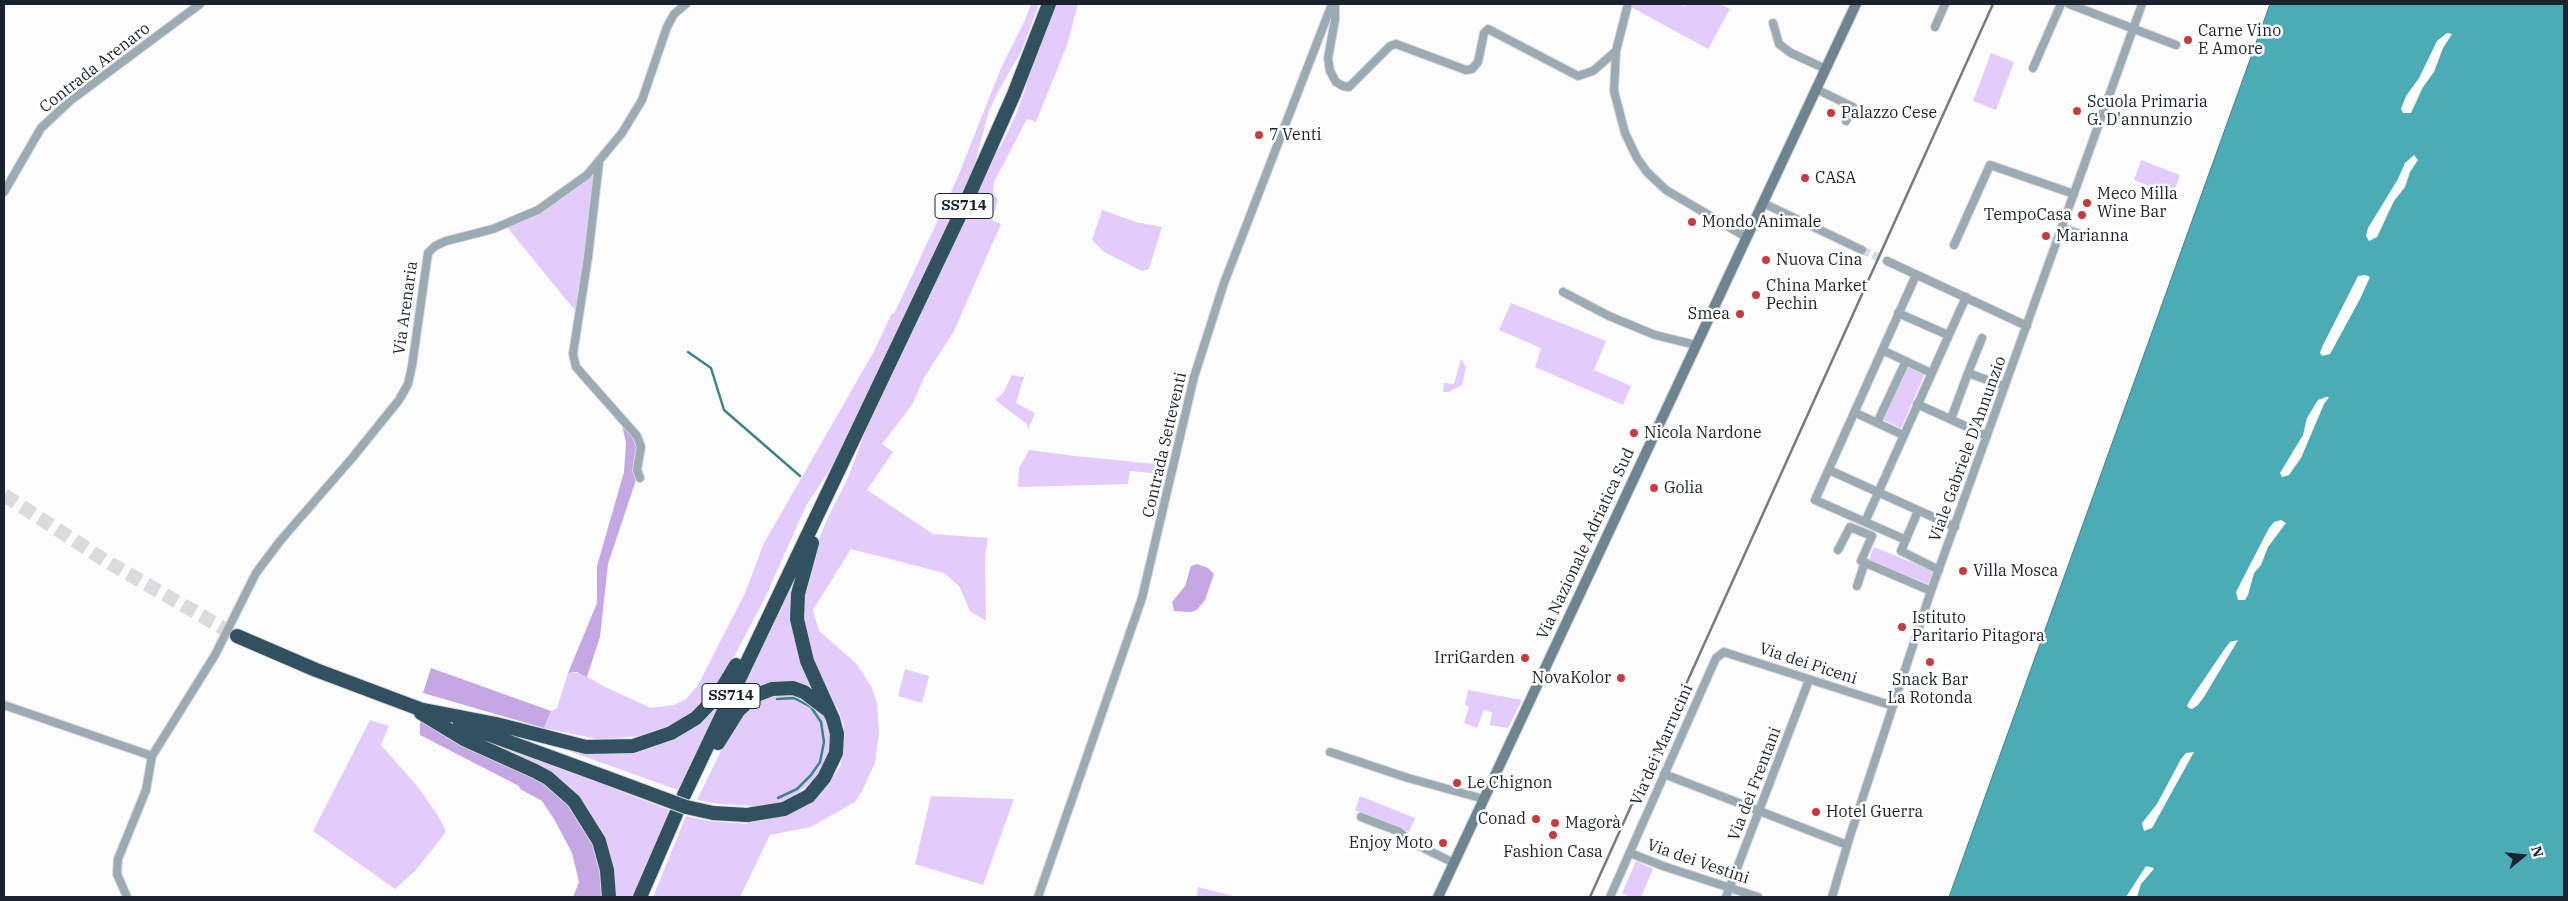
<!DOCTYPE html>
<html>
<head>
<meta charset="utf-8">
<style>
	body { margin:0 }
	#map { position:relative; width:2568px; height:901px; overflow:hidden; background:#fcfcfc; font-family:"IBM Plex Serif",serif }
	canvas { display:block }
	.frame { position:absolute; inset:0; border:5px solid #1a222d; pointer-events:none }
	.north { position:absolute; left:2498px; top:831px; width:50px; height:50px; -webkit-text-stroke:4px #fff; paint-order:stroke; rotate:73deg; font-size:14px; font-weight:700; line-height:20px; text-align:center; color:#1a222d }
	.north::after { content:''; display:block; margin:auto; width:18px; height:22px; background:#1a222d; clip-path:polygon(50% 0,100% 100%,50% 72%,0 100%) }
</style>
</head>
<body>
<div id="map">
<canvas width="2568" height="901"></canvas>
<div class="frame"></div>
<div class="north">N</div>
</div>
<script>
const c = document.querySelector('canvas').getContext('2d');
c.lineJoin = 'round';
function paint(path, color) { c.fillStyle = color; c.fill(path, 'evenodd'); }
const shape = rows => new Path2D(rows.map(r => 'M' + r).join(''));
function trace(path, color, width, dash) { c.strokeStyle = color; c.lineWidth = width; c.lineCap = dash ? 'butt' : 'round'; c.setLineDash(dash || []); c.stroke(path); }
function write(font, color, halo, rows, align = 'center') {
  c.font = font + ' "IBM Plex Serif",serif'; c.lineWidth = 5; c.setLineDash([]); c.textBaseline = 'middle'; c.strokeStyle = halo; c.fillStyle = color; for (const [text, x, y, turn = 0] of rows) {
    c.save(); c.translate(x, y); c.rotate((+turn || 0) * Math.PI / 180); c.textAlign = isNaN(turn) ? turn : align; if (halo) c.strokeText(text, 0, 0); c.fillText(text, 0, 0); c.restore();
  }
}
paint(shape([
	[1031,4,1039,4,1021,52,999,90,989,111,975,163,967,182,834,463,806,506,764,600,719,685,701,706,674,725,645,736,597,739,544,728,551,711,557,708,568,673,581,673,605,687,651,708,674,705,686,699,698,685,745,593,764,543,873,353,892,313,894,314,957,179,1001,68,1025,20],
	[1054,4,1078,4,1067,45,1036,122,1027,119,994,182,993,192,998,200,992,220,1001,224,954,331,924,378,912,405,882,444,893,452,867,490,933,534,988,538,985,557,986,621,970,611,959,586,944,573,851,549,813,610,819,631,857,664,872,688,877,703,879,733,875,763,861,793,855,802,811,827,770,835,740,897,653,897,686,816,708,821,747,824,748,821,808,804,822,793,840,767,844,750,844,726,839,711,813,664,802,628,807,568,828,517,847,480,883,386,990,160,1002,144,1017,112,1026,87,1028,71],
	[1632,4,1680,4,1684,6,1685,4,1720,4,1730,9,1708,49,1631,7],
	[1991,53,2014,62,1996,110,1973,101],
	[2141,160,2180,175,2173,195,2134,180],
	[596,169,577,313,506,226,534,213],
	[1102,210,1136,222,1162,227,1149,269,1142,271,1104,252,1092,240],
	[1511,303,1606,341,1594,370,1631,386,1623,405,1535,367,1541,348,1499,330],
	[1461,359,1466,367,1462,385,1449,392,1443,392,1444,383,1454,384],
	[1907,363,1926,371,1901,428,1882,419],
	[1026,371,1016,403,1035,413,1028,430,1027,424,995,400,1003,393,1012,375,1023,377],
	[1029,450,1075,456,1166,465,1164,474,1130,471,1128,484,1018,487,1019,468],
	[1874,547,1933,571,1928,584,1869,560],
	[794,583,791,611,794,638,814,694,800,685,732,709,791,584],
	[905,669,929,676,922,703,898,696],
	[1468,690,1522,700,1508,728,1490,725,1492,712,1484,710,1477,728,1464,723,1469,707,1465,705],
	[773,693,798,695,822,713,825,720,829,734,829,750,822,768,814,780,793,797,772,805,754,808,753,806,719,804,697,800,730,732,751,705],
	[713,705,719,706,678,790,521,734,622,750],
	[370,720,389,726,381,745,418,787,439,817,446,832,415,871,395,889,313,831],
	[509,747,604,779,602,784,669,810,632,897,615,897,604,837,585,804,562,780,549,771,508,750],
	[931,796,1014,799,983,885,915,864],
	[1360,796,1415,818,1409,832,1355,810],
	[1636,861,1653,869,1641,897,1630,897,1622,893],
	[1198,887,1237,897,1197,897]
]), '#e3ccfc');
paint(shape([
	[622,425,637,442,641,465,608,564,600,637,587,677,577,672,568,673,597,603,597,566,624,472,626,443],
	[1197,564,1208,568,1214,574,1205,600,1197,610,1191,612,1174,611,1172,602,1185,586,1191,566],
	[431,668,551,711,544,728,423,693],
	[420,721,499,756,562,792,601,856,605,897,573,897,579,882,572,853,554,819,542,801,520,789,519,786,420,735]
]), '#c5a7e4');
const water = shape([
	[2270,4,2564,4,2564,897,1949,897,2270,4]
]);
paint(water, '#4cacb5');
trace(water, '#3d838c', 1);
paint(shape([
	[2447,33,2452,34,2443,48,2434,72,2423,87,2411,113,2403,113,2401,109,2406,96,2419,78,2437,41],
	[2414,155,2418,160,2410,172,2405,187,2394,201,2377,237,2369,241,2366,236,2368,228,2398,179,2405,163],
	[2365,275,2370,277,2360,299,2330,354,2322,356,2320,353,2322,347,2354,284,2358,276],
	[2326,397,2329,397,2324,404,2301,458,2289,475,2282,477,2280,473,2303,435,2307,418,2318,400],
	[2281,520,2286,523,2268,547,2261,565,2254,573,2248,595,2245,600,2238,600,2236,592,2269,528,2274,522],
	[2238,640,2204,697,2198,705,2192,709,2189,708,2187,706,2190,700,2226,647,2230,642],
	[2194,752,2152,828,2144,831,2142,823,2157,804,2181,759,2186,753],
	[2146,866,2154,868,2153,870,2141,884,2137,897,2126,897]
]), '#fcfcfc');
trace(shape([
	[688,352,711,368,724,410,800,476],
	[777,699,794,698,811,707,821,722,824,742,820,762,811,775,797,789,778,798]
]), '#3d838c', 2.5);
trace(shape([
	[1862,250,1887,261]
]), '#dadbdd', 8, [8, 4]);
trace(shape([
	[4,495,106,561,237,636]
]), '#dadbdd', 14, [14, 7]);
const street = shape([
	[1335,4,1335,20,1328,58,1330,71,1336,82,1343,86,1349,87,1390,46,1396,44,1466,70,1472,69,1478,62,1484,33,1488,29,1578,76,1593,71,1616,51],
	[1628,4,1616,51,1614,91,1625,133,1637,158,1647,172,1666,190,1746,237],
	[2069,4,2176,45],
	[1773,23,1779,44,1791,53,1826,69],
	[1935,27,1945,4],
	[2033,68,2061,4],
	[1816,89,1853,107,1846,121],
	[599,163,588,257,573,354,576,367,637,436,641,447,637,470,640,478],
	[4,192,41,128,71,100,200,4],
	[1763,203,1862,250],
	[2062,228,2095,239],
	[1954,245,1990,165,2074,194],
	[1887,261,2027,326],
	[1563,292,1609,316,1655,335,1696,345],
	[1898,313,1948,335],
	[1882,350,1931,373],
	[1968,373,1982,338],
	[1917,404,1987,436],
	[1856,413,1903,435],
	[1951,419,1968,373,2004,386],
	[1877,423,1906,361],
	[1829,470,1955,527],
	[1918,511,1901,551,1939,570],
	[1865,522,1966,297],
	[1906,540,1815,500,1916,275],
	[1838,550,1850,527,1872,536,1861,561,1931,591],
	[1857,586,1865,562],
	[4,705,152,756],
	[1330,752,1408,778,1484,799],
	[1664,774,1847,845],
	[1361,817,1400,832,1409,841,1454,863],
	[1630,853,1663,866,1758,897],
	[127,897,117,874,118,859,146,790,152,756,215,655,256,573,280,541,353,457,399,400,408,384,412,366,428,253,435,246,446,241,493,229,538,210,587,175,622,133,642,100,667,27,674,14,686,4],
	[1038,897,1142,598,1194,377,1224,283,1332,4],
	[1610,897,1716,658,1724,652,1893,706],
	[1726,897,1809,680],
	[1832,897,1850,836,1931,591,2142,4]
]);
const secondary = shape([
	[1438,897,1856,4]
]);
const highway = shape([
	[237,636,316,670,433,714],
	[424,710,496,724,586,747,633,746,671,733,696,718,718,695,736,665],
	[421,713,464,739,535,771,548,778,574,801,599,841,607,870,609,897],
	[460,724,605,777],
	[718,743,738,711,754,696,772,689,793,688,804,692,829,711],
	[684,795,967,200,1014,94,1049,4],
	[747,815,784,809,809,796,824,778,836,753,837,734,833,719,807,661,797,619,798,594,812,543],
	[640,897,676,814]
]);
trace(street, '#d8d9db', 10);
trace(secondary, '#d8d9db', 12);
trace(highway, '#d8d9db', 16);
trace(street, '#9cabb3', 8);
trace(secondary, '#6e8490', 10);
trace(highway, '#315161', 14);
trace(shape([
	[1590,897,1993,4]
]), '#767b82', 2.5);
const highwayBridge = shape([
	[605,777,686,807,713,813,747,815]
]);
trace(highwayBridge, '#d8d9db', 16, []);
trace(highwayBridge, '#315161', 14);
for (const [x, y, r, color] of [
	[2188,40,5,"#c93a3e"],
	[2077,111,5,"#c93a3e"],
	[1831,113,5,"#c93a3e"],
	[1259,135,5,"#c93a3e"],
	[1805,178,5,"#c93a3e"],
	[2087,203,5,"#c93a3e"],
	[2082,215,5,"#c93a3e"],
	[1692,222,5,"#c93a3e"],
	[2046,236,5,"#c93a3e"],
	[1766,260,5,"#c93a3e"],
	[1756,295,5,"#c93a3e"],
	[1740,314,5,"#c93a3e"],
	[1634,433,5,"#c93a3e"],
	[1654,488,5,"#c93a3e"],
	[1963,571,5,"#c93a3e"],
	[1902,627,5,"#c93a3e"],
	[1525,658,5,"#c93a3e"],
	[1930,662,5,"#c93a3e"],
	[1621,678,5,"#c93a3e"],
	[1457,783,5,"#c93a3e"],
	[1816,812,5,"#c93a3e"],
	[1536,819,5,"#c93a3e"],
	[1555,823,5,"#c93a3e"],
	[1553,835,5,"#c93a3e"],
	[1443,843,5,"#c93a3e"]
]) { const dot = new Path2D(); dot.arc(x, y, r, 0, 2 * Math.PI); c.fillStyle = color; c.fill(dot); trace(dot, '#fff', 2); }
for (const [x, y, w] of [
	[964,206,58],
	[731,696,58]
]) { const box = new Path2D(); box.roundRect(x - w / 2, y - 12.5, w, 25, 4); c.fillStyle = '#fff'; c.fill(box); trace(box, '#1a222d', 1); }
write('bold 15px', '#1a222d', null, [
	["SS714",964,206],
	["SS714",731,696]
]);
write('16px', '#1a222d', '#fff', [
	["Carne Vino",2198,31],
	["E Amore",2198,49],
	["Scuola Primaria",2087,102],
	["G. D'annunzio",2087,120],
	["Palazzo Cese",1841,113],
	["7 Venti",1269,135],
	["CASA",1815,178],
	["Meco Milla",2097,194],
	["Wine Bar",2097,212],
	["TempoCasa",2072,215,"right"],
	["Mondo Animale",1702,222],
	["Marianna",2056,236],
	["Nuova Cina",1776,260],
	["China Market",1766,286],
	["Pechin",1766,304],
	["Smea",1730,314,"right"],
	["Nicola Nardone",1644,433],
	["Golia",1664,488],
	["Villa Mosca",1973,571],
	["Istituto",1912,618],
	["Paritario Pitagora",1912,636],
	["IrriGarden",1515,658,"right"],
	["NovaKolor",1611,678,"right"],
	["Snack Bar",1930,680,"center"],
	["La Rotonda",1930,698,"center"],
	["Le Chignon",1467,783],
	["Hotel Guerra",1826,812],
	["Conad",1526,819,"right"],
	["Magorà",1565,823],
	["Enjoy Moto",1433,843,"right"],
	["Fashion Casa",1553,852,"center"]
], 'left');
write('16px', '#1a222d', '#fff', [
	["Contrada Arenaro",95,68,-38],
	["Via Arenaria",406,308,-82],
	["Contrada Setteventi",1165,445,-77],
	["Viale Gabriele D'Annunzio",1968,449,-70],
	["Via Nazionale Adriatica Sud",1586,544,-65],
	["Via dei Piceni",1808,664,18],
	["Via dei Marrucini",1662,745,-66],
	["Via dei Frentani",1755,784,-69],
	["Via dei Vestini",1698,862,19]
]);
</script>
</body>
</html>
